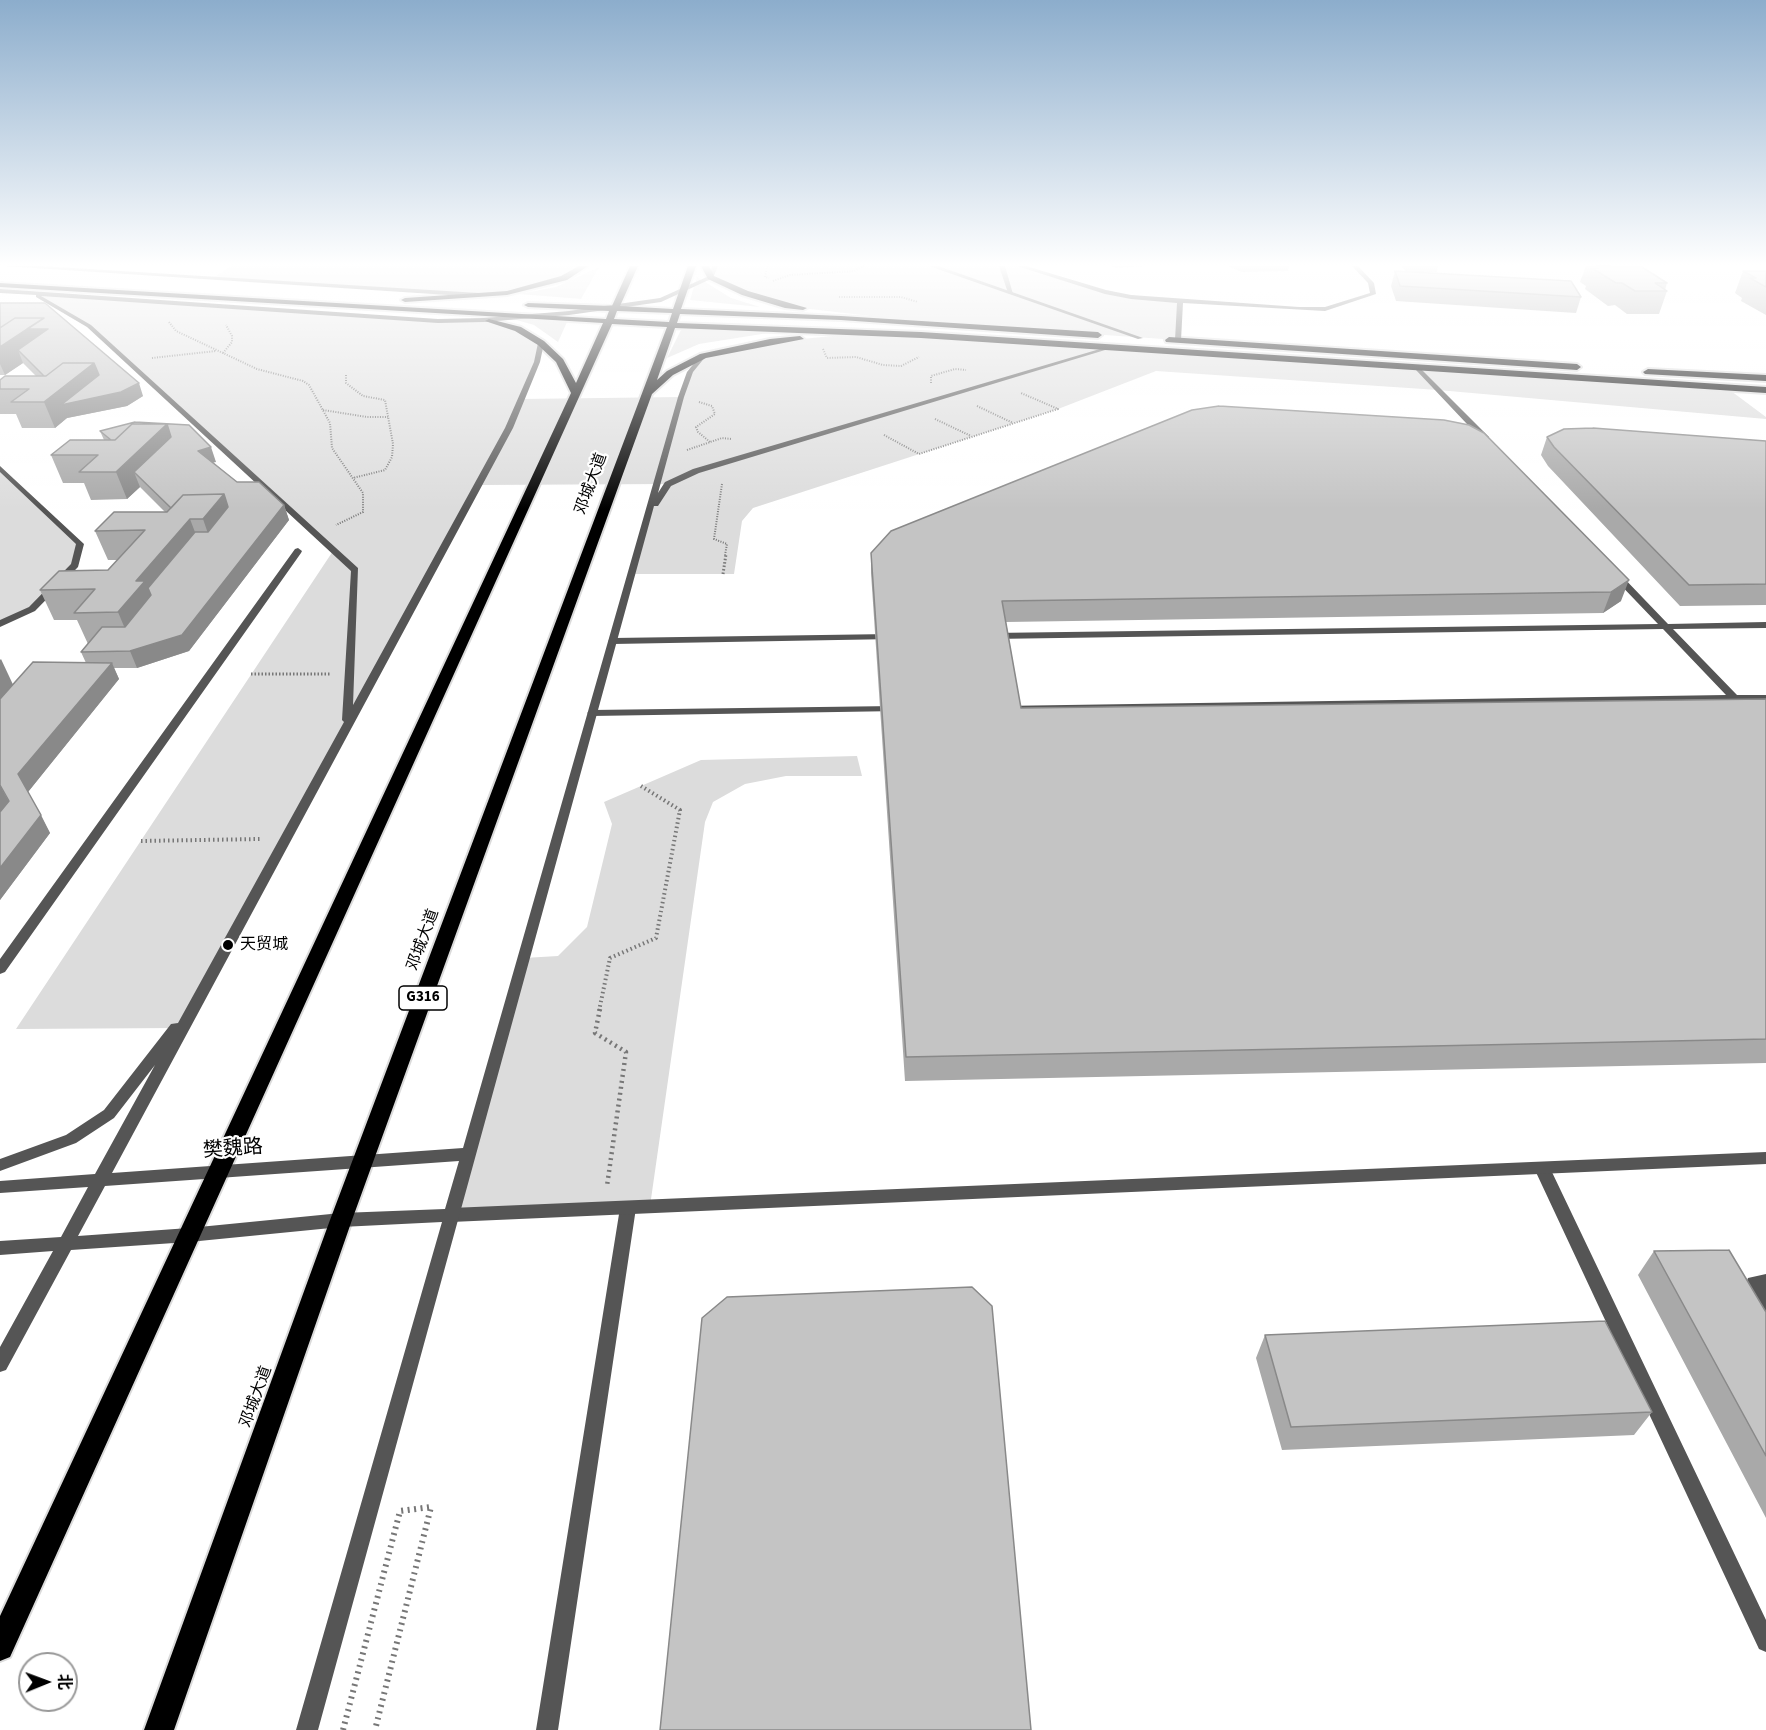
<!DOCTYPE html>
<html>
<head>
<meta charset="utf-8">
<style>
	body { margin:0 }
	#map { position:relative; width:1766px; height:1730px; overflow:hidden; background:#fff; font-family:"Source Sans 3","Noto Sans SC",sans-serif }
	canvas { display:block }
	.north { position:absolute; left:18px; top:1652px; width:60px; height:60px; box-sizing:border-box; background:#fff; border:2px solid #999; border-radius:50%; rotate:89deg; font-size:16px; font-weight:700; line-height:24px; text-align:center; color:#000 }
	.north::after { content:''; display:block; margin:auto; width:21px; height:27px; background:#000; clip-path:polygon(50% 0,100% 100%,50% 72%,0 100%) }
</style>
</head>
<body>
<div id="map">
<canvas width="1766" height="1730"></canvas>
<div class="north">北</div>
</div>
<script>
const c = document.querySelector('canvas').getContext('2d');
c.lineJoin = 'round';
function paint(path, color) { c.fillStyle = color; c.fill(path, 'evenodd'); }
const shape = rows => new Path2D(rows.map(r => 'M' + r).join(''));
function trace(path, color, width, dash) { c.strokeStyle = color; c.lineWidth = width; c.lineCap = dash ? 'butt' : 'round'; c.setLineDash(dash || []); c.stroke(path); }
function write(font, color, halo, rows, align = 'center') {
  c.font = font + ' "Source Sans 3","Noto Sans SC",sans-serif'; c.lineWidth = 4.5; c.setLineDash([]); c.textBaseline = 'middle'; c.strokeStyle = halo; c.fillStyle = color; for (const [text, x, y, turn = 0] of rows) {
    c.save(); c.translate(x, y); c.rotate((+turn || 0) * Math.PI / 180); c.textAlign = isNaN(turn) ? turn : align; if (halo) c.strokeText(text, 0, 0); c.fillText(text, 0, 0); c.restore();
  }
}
paint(shape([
	[231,266,585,266,564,278,507,293,479,295,213,278],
	[715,266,1019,266,1105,292,1180,301,1178,340,929,323,785,306,711,277],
	[599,267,581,299,519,294,556,287],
	[697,277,731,298,760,307,690,300],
	[35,293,438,321,484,320,518,329,541,343,522,399,681,397,690,372,703,356,770,342,833,336,921,335,1727,388,1766,417,1766,419,1438,390,1156,371,1058,409,753,508,742,521,734,574,632,574,648,516,667,484,478,485,176,1028,16,1029,333,551,89,326],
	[506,317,567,322,558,342,534,325],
	[682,328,768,333,699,344,667,358],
	[0,468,80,544,75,565,32,609,0,624],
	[857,756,862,776,786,776,745,784,713,802,705,822,650,1206,451,1215,524,958,558,956,587,927,612,824,604,802,701,760]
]), '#dcdcdc');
const trunk = shape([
	[579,266,588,266,567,280,507,295,405,302,401,300,405,298,507,291,561,276,579,266],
	[630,266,638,266,620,306,673,309,688,266,696,266,681,309,841,316,1098,332,1102,335,1098,338,841,320,680,314,677,323,921,332,1766,387,1766,393,921,338,675,328,657,380,667,371,700,354,770,339,800,336,804,339,706,358,673,375,652,394,352,1220,174,1730,144,1730,330,1220,667,327,612,324,10,1657,0,1661,0,1616,571,393,556,362,538,345,515,331,485,321,489,319,521,327,544,341,563,359,576,383,603,323,0,287,0,283,606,319,609,311,528,307,524,305,528,303,612,306,630,266],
	[617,311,672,313,669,322,614,319,617,311],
	[701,266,709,266,714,276,748,291,807,308,803,310,785,308,742,295,708,279,701,266],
	[1169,337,1577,364,1581,367,1577,370,1166,342,1165,340,1169,337],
	[1648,369,1766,375,1766,381,1645,374,1643,372,1648,369]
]);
trace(trunk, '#dbdbdb', 4);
trace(shape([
	[767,266,765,277,769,278],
	[773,281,790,275,854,271,864,266],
	[839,297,901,297,918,302],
	[169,322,176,331,257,369,303,381,309,385,330,423,332,448,363,493,363,512,336,525],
	[823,349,827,358,856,357,883,365,901,366,919,357],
	[223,353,232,342,232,336,226,325],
	[152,358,216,351],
	[346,375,346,383,363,396,385,400,393,444,392,457,385,470,353,478],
	[931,383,931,376,955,369,966,370],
	[699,402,712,406,715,414,696,427,698,432,710,442],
	[977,406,1013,423],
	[323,410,367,417,388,417],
	[935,419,971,436],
	[884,435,919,454,1058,409,1021,393],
	[687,450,722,438,732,439],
	[722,484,714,539,727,544,725,555]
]), '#777', 2, [1, 1.5]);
trace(shape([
	[723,574,726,554],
	[251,674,330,674]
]), '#777', 3, [1.5, 2]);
trace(shape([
	[141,841,260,839],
	[599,1011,610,958,656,938,680,810,641,786]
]), '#777', 4, [1.5, 3]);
trace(shape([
	[600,1009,595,1033,626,1052,607,1186]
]), '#777', 4.5, [2, 4]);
trace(shape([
	[343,1730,400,1511,431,1507,375,1730]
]), '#777', 6, [2, 4.5]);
paint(shape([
	[999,266,1005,266,1013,294,1008,293,999,266],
	[1017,266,1026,266,1106,290,1131,295,1299,307,1325,307,1370,293,1368,283,1352,266,1358,266,1374,283,1376,294,1325,311,1183,303,1181,340,1178,342,1175,340,1177,303,1131,299,1105,294,1017,266],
	[1416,368,1420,368,1489,437,1489,441,1483,441,1416,370,1416,368],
	[0,466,84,544,78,567,35,611,0,627,0,620,29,607,71,564,76,544,0,472,0,466],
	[298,548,302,551,301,553,5,972,0,974,0,959,295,549,298,548],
	[1616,572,1619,573,1668,624,1766,622,1766,628,1673,629,1737,695,1766,695,1766,701,1005,711,1000,708,1001,706,1726,695,1663,629,992,639,987,636,992,633,1658,624,1613,577,1612,575,1616,572],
	[891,634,894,635,894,639,613,644,608,641,613,638,891,634],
	[895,706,900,709,899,711,592,716,587,713,592,710,895,706],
	[1542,1162,1547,1164,1550,1168,1766,1620,1766,1652,1759,1649,1534,1168,1537,1164,1542,1162],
	[628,1201,634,1203,636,1208,558,1730,536,1730,620,1208,622,1203,628,1201],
	[1766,1274,1766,1312,1760,1309,1746,1283,1748,1278,1766,1274]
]), '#555');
paint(shape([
	[1766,1152,1766,1164,451,1222,445,1220,443,1215,445,1210,451,1208,1766,1152]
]), '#555');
paint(shape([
	[4,266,40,266,479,293,482,295,479,297,4,266],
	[712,266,718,266,713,278,661,302,569,315,484,322,438,323,41,296,91,325,358,568,353,705,505,428,534,362,538,343,541,341,544,343,540,362,513,428,112,1173,463,1148,678,397,687,372,701,355,706,356,693,372,684,397,658,493,665,482,693,469,1110,346,1115,347,699,473,671,486,658,506,654,506,318,1730,296,1730,442,1222,341,1227,189,1242,71,1250,6,1370,0,1372,0,1347,53,1251,0,1255,0,1241,61,1237,88,1187,0,1193,0,1181,95,1174,155,1065,114,1118,76,1143,0,1171,0,1159,66,1135,104,1110,171,1024,178,1023,344,722,342,720,351,571,87,327,36,297,36,295,0,293,0,289,438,319,484,318,569,311,660,298,709,276,712,266],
	[459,1161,445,1209,341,1213,189,1228,78,1236,105,1186,459,1161],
	[929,266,938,266,1143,338,1138,339,929,266]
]), '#555');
paint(trunk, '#000');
paint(shape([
	[1110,266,1145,266,1115,268],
	[1227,266,1289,266,1288,271,1242,272],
	[1401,266,1438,266,1437,272,1411,272,1581,297,1576,313,1396,301,1391,286,1395,271,1407,272],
	[1586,266,1628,266,1667,283,1665,290,1667,291,1659,314,1627,314,1615,305,1608,306,1585,289,1586,286,1580,282],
	[1743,271,1766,271,1766,315,1741,301,1742,298,1735,293],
	[0,303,143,396,127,406,67,418,55,428,22,428,16,414,0,414,0,380,36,376,23,363,5,375,0,375],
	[1444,420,1621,601,1603,613,1006,622,1021,708,1766,699,1766,1063,905,1081,871,573,871,553],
	[100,431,216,462,213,462,237,482,284,505,289,520,189,651,137,668,114,668,119,679,28,792,50,833,0,900,13,685,86,663,81,652,88,644,77,620,54,620,40,590,108,570,118,560,108,560,95,531,165,512,140,487,127,499,91,500,84,483,63,483,51,455,104,440],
	[1547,437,1766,441,1766,605,1680,606,1548,466,1541,455],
	[1654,1251,1766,1312,1766,1518,1638,1275],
	[1265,1335,1652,1412,1634,1435,1282,1450,1256,1358]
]), '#a9a9a9');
paint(shape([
	[44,318,53,341,18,350,23,363,5,375,0,364,0,347],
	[94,363,139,383,143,396,127,406,67,418,55,428,44,402],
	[167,424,176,451,134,472,140,487,127,499,116,472],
	[211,447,216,462,203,465,198,451],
	[224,494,233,522,213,548,203,519],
	[284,505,289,520,189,651,137,668,130,651],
	[190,519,201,548,131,643,118,612,136,581],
	[1629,580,1621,601,1603,613,1611,592],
	[1,659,16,691,0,709,0,660],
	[112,663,119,679,28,792,18,774],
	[0,785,18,819,0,842],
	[41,815,50,833,0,900,0,868]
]), '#898989');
const building = shape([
	[1596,266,1642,267,1667,283,1655,283,1667,291,1635,291,1622,283,1616,283,1592,268,1598,268,1596,266],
	[1395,271,1571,281,1581,297,1400,286,1395,271],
	[1743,271,1766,271,1766,287,1750,278,1756,278,1743,271],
	[0,303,45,303,139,383,121,392,61,405,99,375,94,363,63,363,46,376,44,376,18,350,48,329,27,329,44,318,15,318,0,328,0,303],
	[15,318,44,318,0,347,0,328,15,318],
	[63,363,94,363,44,402,11,402,29,389,0,389,0,380,5,376,46,376,63,363],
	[1219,406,1444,420,1469,425,1484,433,1629,580,1611,592,1002,601,1021,708,1766,699,1766,1039,906,1057,871,553,891,531,1192,410,1219,406],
	[135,422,189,425,211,447,198,451,237,482,259,482,284,505,182,635,130,651,81,652,102,627,125,627,151,595,148,588,195,532,208,532,228,507,224,494,183,495,171,508,134,472,171,437,167,424,132,424,115,440,111,440,100,431,135,422],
	[132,424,167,424,116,472,79,472,98,455,51,455,70,440,115,440,132,424],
	[1593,428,1766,441,1766,584,1689,585,1554,447,1547,437,1564,429,1593,428],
	[224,494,203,519,190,519,136,581,145,581,118,612,74,613,95,589,40,590,59,571,108,570,145,530,95,531,114,512,167,512,183,495,224,494],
	[33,662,112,663,18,774,41,815,0,868,0,812,9,801,0,785,0,699,33,662],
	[1729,1250,1766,1312,1766,1456,1654,1251,1729,1250],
	[972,1287,992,1306,1031,1730,660,1730,702,1318,727,1297,972,1287],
	[1605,1321,1652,1412,1291,1427,1265,1335,1605,1321]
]);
paint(building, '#c4c4c4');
trace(building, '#898989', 1.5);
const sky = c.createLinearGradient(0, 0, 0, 509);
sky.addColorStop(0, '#8cadcc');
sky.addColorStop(0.52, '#fff');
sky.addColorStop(1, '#ffffff00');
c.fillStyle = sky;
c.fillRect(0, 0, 1766, 509);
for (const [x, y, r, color] of [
	[228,945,6,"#000"]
]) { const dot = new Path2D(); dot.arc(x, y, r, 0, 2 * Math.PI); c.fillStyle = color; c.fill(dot); trace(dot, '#fff', 2); }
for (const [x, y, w] of [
	[423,998,48]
]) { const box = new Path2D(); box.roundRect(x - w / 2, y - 12, w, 24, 4.5); c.fillStyle = '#fff'; c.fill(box); trace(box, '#000', 1.5); }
write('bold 15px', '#000', null, [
	["G316",423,998]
]);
write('16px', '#000', '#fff', [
	["邓城大道",592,484,-70],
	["邓城大道",424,940,-70],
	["邓城大道",257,1397,-70]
]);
write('16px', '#000', '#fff', [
	["天贸城",240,945]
], 'left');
write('20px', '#000', '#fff', [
	["樊魏路",233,1150,-4]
]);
</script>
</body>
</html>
